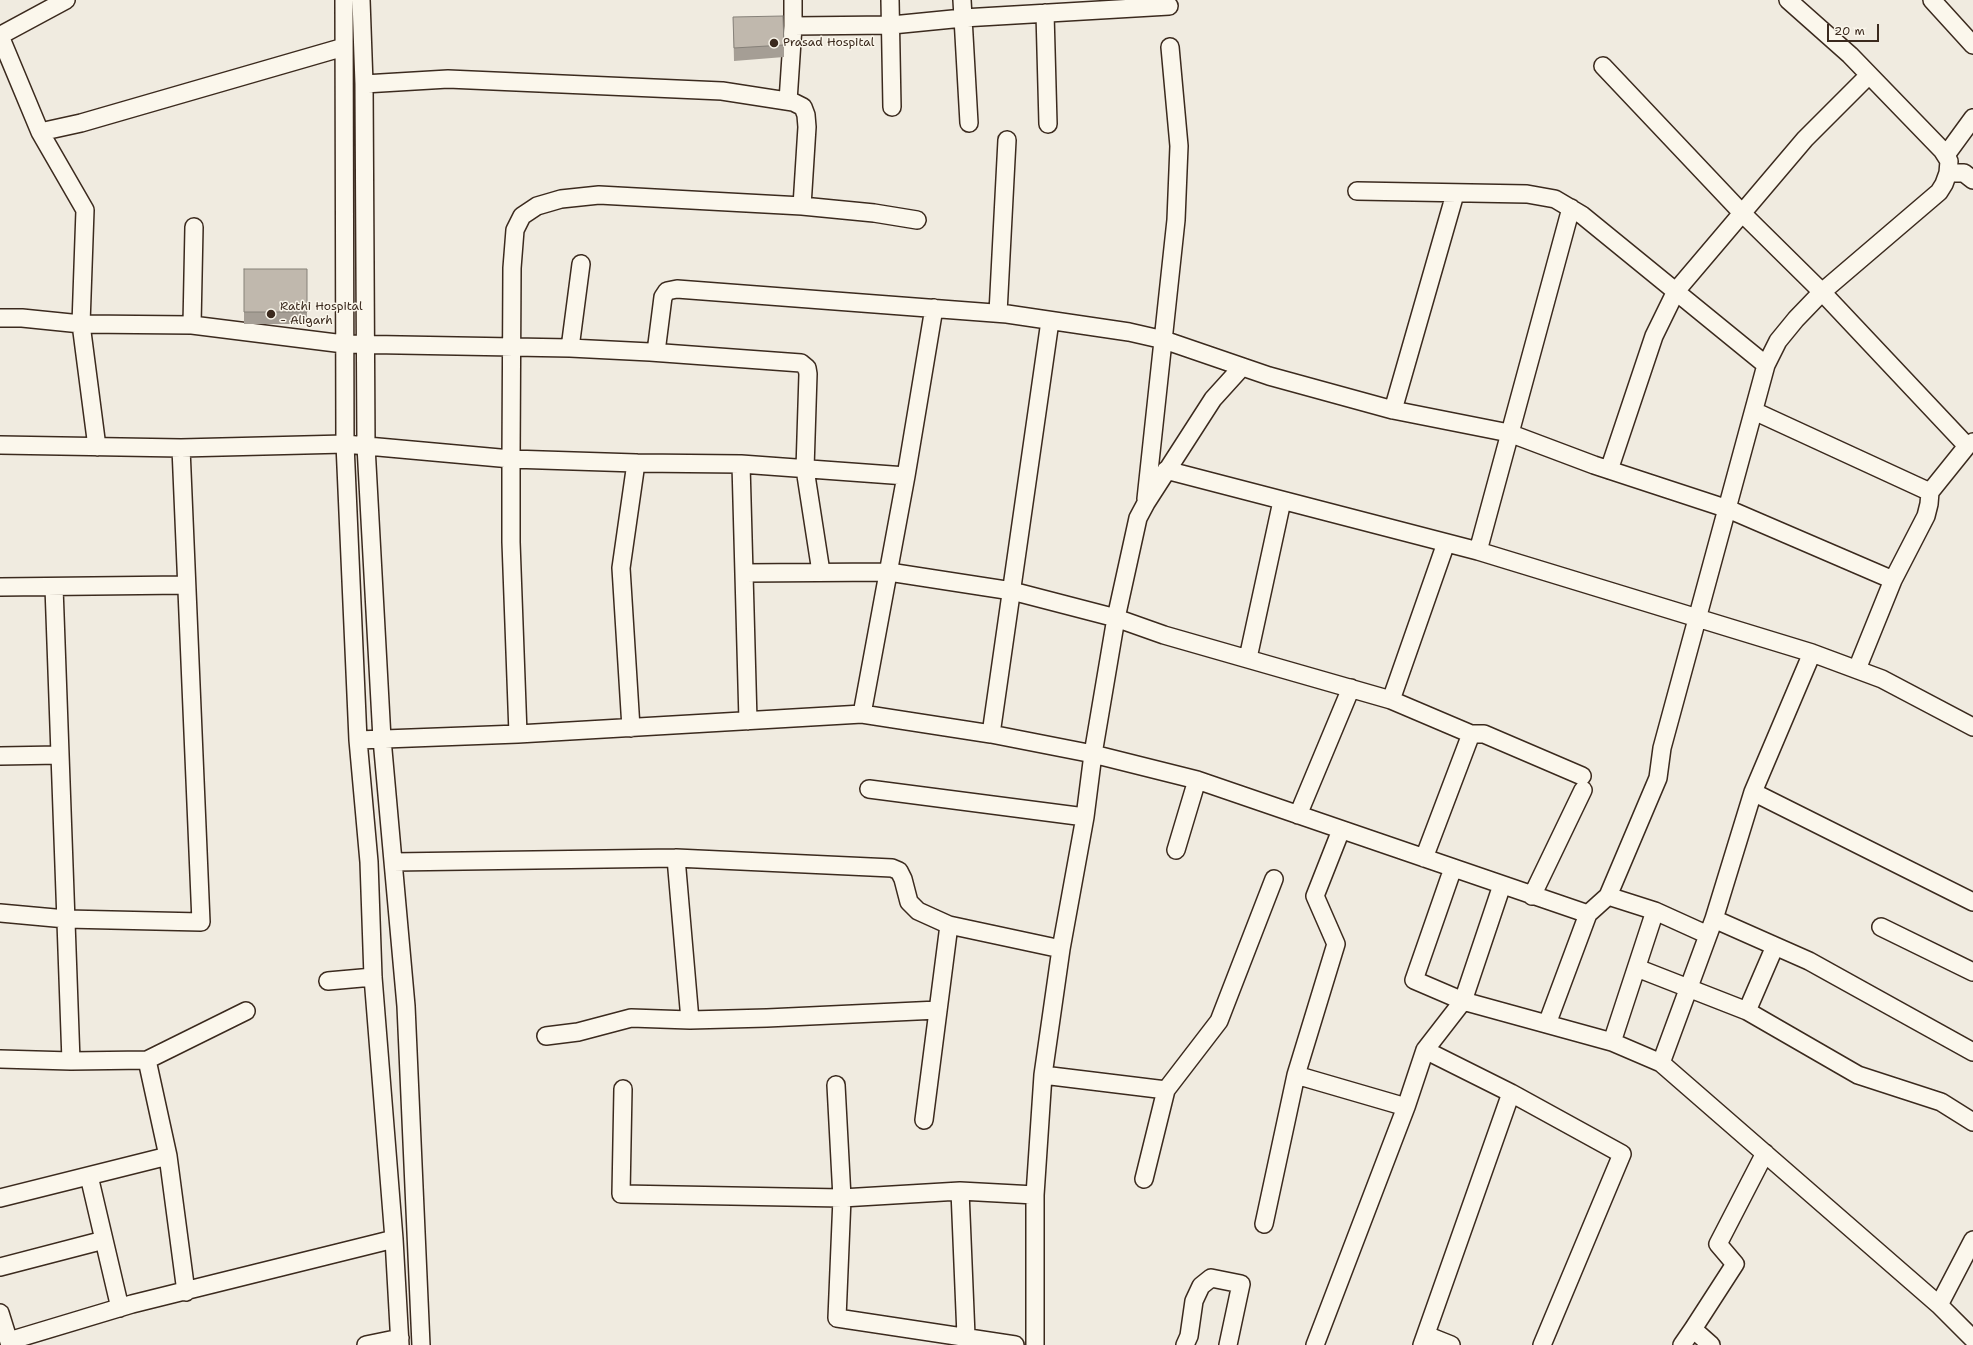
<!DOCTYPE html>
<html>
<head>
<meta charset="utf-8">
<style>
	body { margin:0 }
	#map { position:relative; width:1973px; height:1345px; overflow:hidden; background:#f0ebe0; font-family:"Shantell Sans",sans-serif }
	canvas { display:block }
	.scale { position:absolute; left:1827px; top:24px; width:52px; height:18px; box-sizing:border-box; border:2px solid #3b2a1e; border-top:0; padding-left:5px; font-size:12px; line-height:14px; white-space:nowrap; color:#3b2a1e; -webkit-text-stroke:3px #fbf7ec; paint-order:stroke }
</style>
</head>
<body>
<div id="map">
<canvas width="1973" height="1345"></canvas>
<div class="scale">20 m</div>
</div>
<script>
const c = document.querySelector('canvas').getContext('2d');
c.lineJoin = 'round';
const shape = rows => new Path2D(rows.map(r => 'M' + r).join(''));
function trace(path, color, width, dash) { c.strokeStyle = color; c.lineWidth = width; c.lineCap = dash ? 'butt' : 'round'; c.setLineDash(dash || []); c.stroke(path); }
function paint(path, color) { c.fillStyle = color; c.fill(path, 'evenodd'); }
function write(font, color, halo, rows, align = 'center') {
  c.font = font + ' "Shantell Sans",sans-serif'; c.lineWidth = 3; c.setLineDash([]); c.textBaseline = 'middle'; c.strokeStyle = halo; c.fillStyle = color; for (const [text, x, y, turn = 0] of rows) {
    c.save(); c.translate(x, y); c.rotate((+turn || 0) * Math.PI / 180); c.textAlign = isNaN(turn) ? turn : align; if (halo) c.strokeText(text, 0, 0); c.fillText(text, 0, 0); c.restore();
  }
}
const minor = shape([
	[344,0,345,444,358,740,369,862,373,977,394,1239,400,1345],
	[361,0,364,84,366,446,382,739,406,1006,421,1345],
	[890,0,892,107],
	[962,0,969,123],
	[1932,0,1973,45],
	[1045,13,1048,124],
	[793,26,892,25,963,18,1169,6],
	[1,35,66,0],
	[0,36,40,132,85,210,81,324,97,447],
	[1603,66,1743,214,1822,292,1967,446],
	[364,84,448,79,722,91,793,102,803,107,806,115,807,127,802,206],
	[788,101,793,26,793,0],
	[40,132,81,123,344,47],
	[1946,155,1973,118],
	[1948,173,1964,173,1973,180],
	[1357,191,1527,194,1555,199,1582,215,1766,365],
	[1571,208,1478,551,1812,653,1882,679,1973,727],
	[998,313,1007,140],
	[0,318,22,318,81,324,192,325,194,227],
	[192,325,344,344,570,348,650,352,801,363,807,368,808,374,805,469,821,572],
	[570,348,581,264],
	[656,352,663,297,667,291,677,289,1007,314,1129,332,1164,340,1269,376,1393,410,1509,433,1594,465,1728,509,1893,580],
	[1393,410,1455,194],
	[1754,411,1930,492,1967,446,1973,442],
	[0,445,181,448,345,444,511,459,511,542,518,734],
	[741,464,906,476],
	[1166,470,1478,551],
	[1609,470,1654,336,1676,291,1805,139,1869,75],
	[1146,499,1176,220,1179,146,1170,47],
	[744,573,889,572,1012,591,1116,618,1164,635,1391,700,1471,734,1484,734,1582,776],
	[0,587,186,585],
	[54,587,71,1061],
	[1812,653,1753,792,1714,919,1661,1063,1939,1305,1973,1339],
	[1248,658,1282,501],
	[1857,669,1893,580,1926,516,1929,504,1930,492],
	[1391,700,1446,543],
	[862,714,906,476,934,308],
	[748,721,741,464,636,463,511,459,512,268,515,230,522,216,537,206,561,199,599,195,802,206,874,213,917,220],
	[631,728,621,568,636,463],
	[991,734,1050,321],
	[358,740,518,734,862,714,991,734,1093,754,1197,780,1588,914,1608,896,1655,911,1708,935],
	[0,756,60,755],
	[869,789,1085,817],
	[1753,792,1973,902],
	[1298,815,1351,688],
	[1176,850,1197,780],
	[676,858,690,1020],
	[1424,858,1471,734],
	[393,862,676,858,892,868,899,871,903,879,909,902,918,911,949,925],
	[1453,868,1414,980,1463,1001,1612,1042,1661,1063],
	[1532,896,1583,790],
	[1608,896,1658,778,1662,748,1766,365,1778,341,1796,319,1822,292,1939,192,1944,184,1948,173,1949,161,1942,150,1850,55,1788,0],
	[0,913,66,919,201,922,181,448],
	[1714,919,1775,946,1747,1011,1858,1075,1941,1102,1973,1122],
	[1881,927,1973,972],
	[1775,946,1809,961,1973,1052],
	[1637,968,1747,1011],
	[328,981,373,977],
	[1547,1024,1588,914],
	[546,1036,578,1032,631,1018,690,1020,767,1018,938,1010],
	[1612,1042,1655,911],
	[1425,1050,1463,1001,1502,885],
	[0,1059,71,1061,147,1060,246,1011],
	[147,1060,168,1156,186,1292],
	[1043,1075,1166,1090,1144,1179],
	[1296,1075,1336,944,1315,896,1341,830],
	[836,1085,842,1198,960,1191,1035,1195],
	[623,1089,621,1194,842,1198,837,1318,1015,1345],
	[1166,1090,1219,1021,1274,879],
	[924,1120,949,925,1061,949],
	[89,1176,120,1308],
	[960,1191,966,1336],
	[0,1198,168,1156],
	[1264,1224,1296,1075,1406,1107],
	[0,1267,104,1240],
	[1939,1305,1973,1240],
	[0,1313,10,1345],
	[1426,1335,1451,1345],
	[9,1341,132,1304,394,1239],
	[366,1345,400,1338],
	[1035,1345,1035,1195,1043,1075,1061,949,1085,817,1093,754,1116,618,1138,518,1146,503,1213,399,1242,367],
	[1185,1345,1189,1336,1194,1301,1201,1286,1211,1278,1241,1284,1228,1345],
	[1315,1345,1406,1107,1425,1050,1511,1093,1622,1154,1542,1345],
	[1422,1345,1511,1093],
	[1682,1345,1693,1329],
	[1711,1345,1693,1329,1735,1264,1718,1244,1765,1153]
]);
trace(minor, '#3b2a1e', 20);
trace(minor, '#fbf7ec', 17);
paint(shape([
	[733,17,784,45,784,57,734,61],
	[244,269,307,269,307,324,244,324]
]), '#a59e95');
const building = shape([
	[783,16,784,45,734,48,733,17,783,16],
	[244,269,307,269,307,312,244,312,244,269]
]);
paint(building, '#c0b8ad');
trace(building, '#868179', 1);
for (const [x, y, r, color] of [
	[774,43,5,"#3b2a1e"],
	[271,314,5,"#3b2a1e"]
]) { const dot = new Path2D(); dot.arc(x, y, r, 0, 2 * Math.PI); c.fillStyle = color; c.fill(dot); trace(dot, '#fbf7ec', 1.5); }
write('12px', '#3b2a1e', '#fbf7ec', [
	["Prasad Hospital",783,43],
	["Rathi Hospital",280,307],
	["- Aligarh",280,321]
], 'left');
</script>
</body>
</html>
